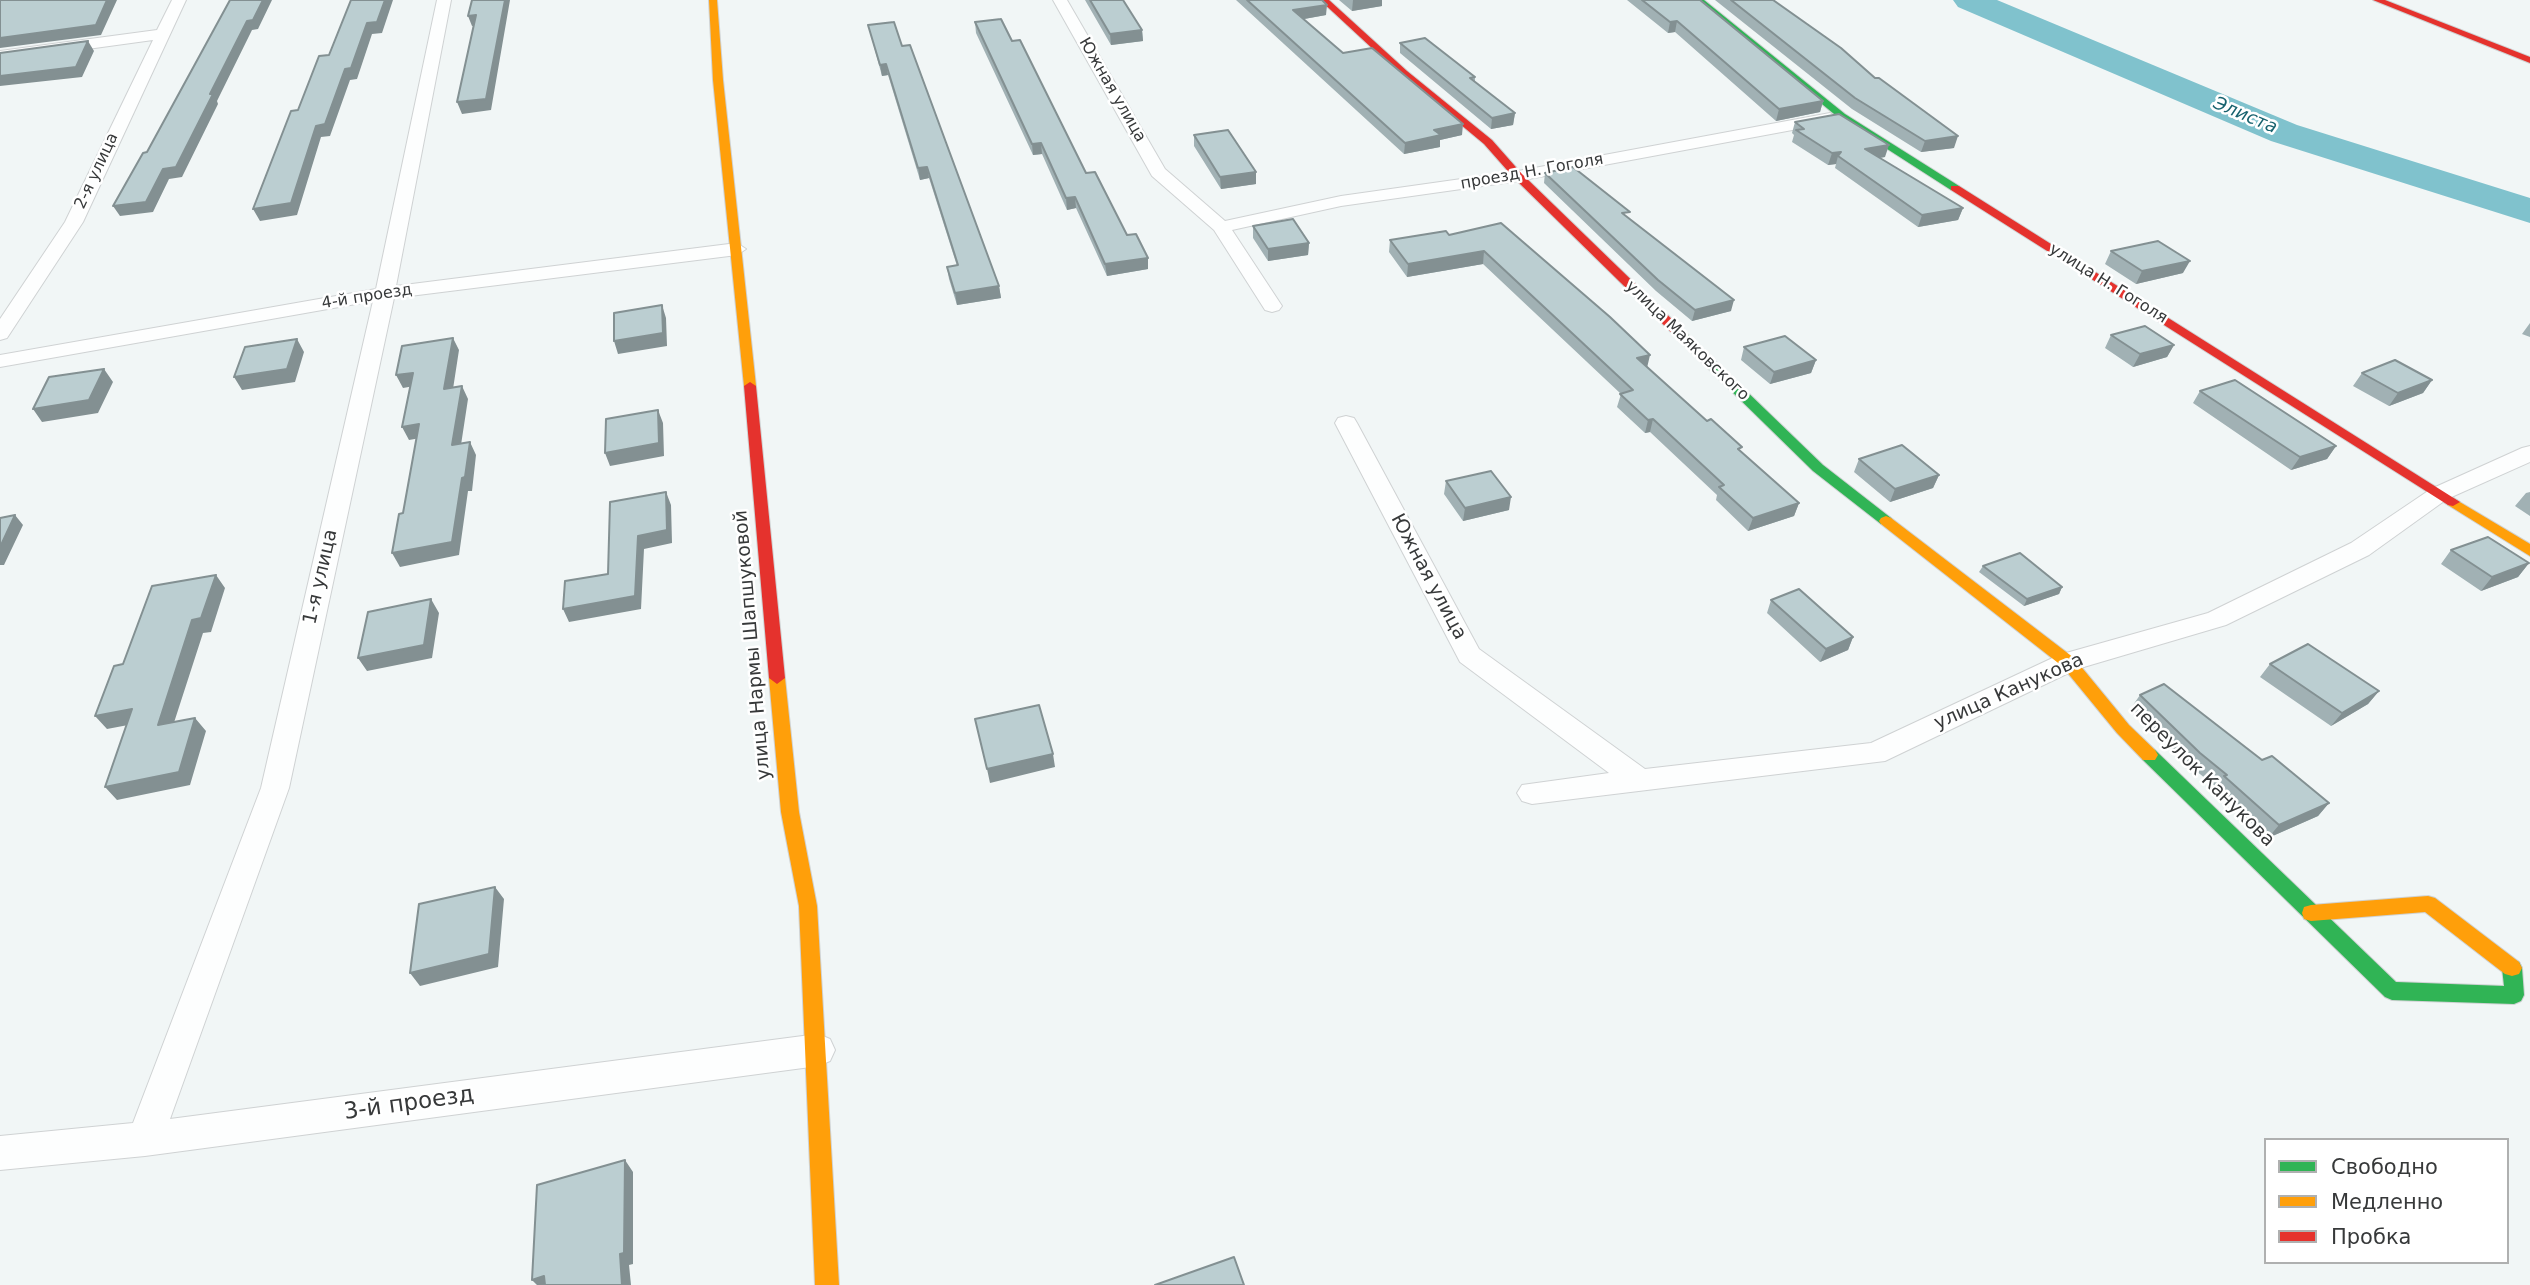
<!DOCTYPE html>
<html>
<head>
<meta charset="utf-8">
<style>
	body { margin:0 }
	#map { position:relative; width:2530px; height:1285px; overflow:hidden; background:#f1f6f6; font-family:"DejaVu Sans",sans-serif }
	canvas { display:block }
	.legend { position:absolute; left:2264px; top:1138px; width:245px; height:126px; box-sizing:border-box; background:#fff; border:2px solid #afb0b0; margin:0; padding:9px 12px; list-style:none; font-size:21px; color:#37393a }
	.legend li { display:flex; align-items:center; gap:14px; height:35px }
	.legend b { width:35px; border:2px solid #afb0b0 }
</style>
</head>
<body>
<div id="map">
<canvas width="2530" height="1285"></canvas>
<ul class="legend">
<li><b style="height:9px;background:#30b455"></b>Свободно</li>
<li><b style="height:9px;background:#ff9f0a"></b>Медленно</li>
<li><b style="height:9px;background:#e5322d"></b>Пробка</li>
</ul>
</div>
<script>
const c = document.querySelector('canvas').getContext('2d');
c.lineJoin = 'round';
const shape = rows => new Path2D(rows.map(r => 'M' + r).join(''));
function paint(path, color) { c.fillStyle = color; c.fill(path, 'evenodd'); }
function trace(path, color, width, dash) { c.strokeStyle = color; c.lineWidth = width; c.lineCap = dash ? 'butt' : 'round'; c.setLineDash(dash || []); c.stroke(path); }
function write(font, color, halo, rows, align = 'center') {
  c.font = font + ' "DejaVu Sans",sans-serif'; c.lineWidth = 5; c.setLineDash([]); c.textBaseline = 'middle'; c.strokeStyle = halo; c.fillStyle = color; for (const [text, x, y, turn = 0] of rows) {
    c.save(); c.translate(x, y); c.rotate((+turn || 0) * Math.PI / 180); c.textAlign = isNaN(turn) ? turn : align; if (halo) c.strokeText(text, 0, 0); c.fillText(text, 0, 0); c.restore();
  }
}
paint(shape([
	[1953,0,1997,0,2297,125,2530,198,2530,223,2271,141,1958,7,1953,0]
]), '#80c2cd');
const street = shape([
	[172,0,186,0,83,222,7,338,0,340,0,319,65,222,153,40,0,61,0,51,157,30,172,0],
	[437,0,451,0,396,286,737,243,746,249,737,255,394,298,289,788,170,1119,818,1034,830,1039,835,1050,830,1061,818,1066,145,1156,0,1170,0,1136,133,1123,261,788,373,301,0,367,0,355,376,289,437,0],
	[1053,0,1067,0,1165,169,1225,221,1341,196,1518,171,1830,113,1838,118,1830,123,1518,181,1341,206,1232,230,1282,306,1279,310,1272,312,1265,310,1214,230,1152,176,1053,0],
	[1346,416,1354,418,1357,423,1479,649,1645,769,1871,743,2059,655,2208,613,2351,543,2431,489,2522,448,2530,446,2530,462,2447,499,2369,555,2226,625,2077,669,1885,761,1532,804,1522,801,1517,793,1522,785,1609,773,1460,662,1335,423,1338,418,1346,416]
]);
const fast = shape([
	[1695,0,1704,0,1845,114,1959,186,1959,190,1951,190,1839,118,1695,0],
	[1678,328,1682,329,1823,465,1891,518,1893,521,1891,524,1881,524,1813,471,1674,335,1672,332,1678,328],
	[2149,748,2155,750,2396,982,2504,986,2502,968,2505,962,2512,960,2519,962,2522,968,2524,995,2521,1001,2514,1004,2392,1000,2385,997,2143,760,2140,755,2143,750,2149,748]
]);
const slow = shape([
	[709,0,717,0,723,80,756,386,750,390,744,386,713,80,709,0],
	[2453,498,2530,544,2530,556,2448,505,2446,502,2453,498],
	[1886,516,1891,518,2074,658,2129,725,2155,750,2158,755,2155,760,2143,760,2117,733,2062,666,1881,524,1879,521,1881,518,1886,516],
	[777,672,785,678,799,812,817,906,839,1285,815,1285,799,906,781,812,769,678,777,672],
	[2428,896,2435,898,2519,962,2522,968,2519,974,2512,976,2505,974,2425,912,2311,921,2304,919,2302,913,2304,907,2311,905,2428,896]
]);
const jam = shape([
	[1320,0,1329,0,1407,71,1492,140,1522,174,1682,329,1682,335,1674,335,1514,178,1484,144,1401,75,1320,0],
	[2373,0,2385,0,2530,57,2530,63,2373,0],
	[1951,186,1959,186,2460,502,2453,506,2448,505,1951,190,1951,186],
	[750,382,756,386,785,678,777,684,769,678,744,386,750,382]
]);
trace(street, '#cfd2d3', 2);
trace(fast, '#cfd2d3', 2);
trace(slow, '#cfd2d3', 2);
trace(jam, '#cfd2d3', 2);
paint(street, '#fdfefe');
paint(fast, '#30b455');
paint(slow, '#ff9f0a');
paint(jam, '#e5322d');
paint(shape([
	[1085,0,1123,0,1142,30,1143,41,1111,45],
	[1236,0,1322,0,1326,15,1304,19,1343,53,1462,135,1440,140,1440,147,1404,154],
	[1339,0,1382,0,1382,6,1352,11],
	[1627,0,1700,0,1823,101,1820,112,1776,121,1675,32,1668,33],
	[1715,0,1773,0,1954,148,1921,152,1852,109],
	[975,22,1012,41,1086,173,1148,269,1107,276,1076,208,1067,210,1042,154,1033,155,976,33],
	[868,25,902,46,999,286,1001,298,957,305,949,279,947,267,957,266,929,178,920,180,888,75,882,76],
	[1400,43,1475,77,1475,82,1515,113,1513,125,1491,129,1400,53],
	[1795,122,1885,157,1880,158,1963,208,1958,220,1918,227,1835,168,1836,164,1828,165,1792,142,1794,135,1792,133],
	[1194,135,1256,184,1221,189,1194,146],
	[1545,173,1628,218,1731,311,1692,321,1656,291,1544,183],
	[1501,223,1647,367,1799,503,1794,516,1748,531,1716,500,1717,495,1650,432,1645,433,1617,407,1621,394,1483,264,1407,277,1389,252,1390,240,1449,235],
	[1253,226,1309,243,1308,255,1268,261,1253,238],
	[2111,251,2183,273,2136,284,2105,264],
	[2530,323,2530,337,2522,334],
	[2111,335,2174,345,2167,357,2133,367,2105,348],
	[1744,347,1816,360,1811,373,1770,384,1741,360],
	[2362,373,2432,380,2423,393,2389,406,2353,386],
	[2200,391,2336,446,2327,459,2291,470,2193,403],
	[1859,459,1939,475,1933,488,1890,502,1854,472],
	[1446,481,1509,510,1463,521,1444,494],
	[2530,492,2530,516,2515,506,2526,493],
	[2451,550,2529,563,2518,577,2481,591,2441,564],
	[1983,566,2062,587,2059,594,2024,606,1979,572],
	[1771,600,1853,637,1848,650,1820,662,1767,613],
	[2270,664,2379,691,2368,704,2331,726,2260,677],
	[2140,695,2262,760,2329,803,2318,816,2268,838,2214,789,2216,787,2190,766,2131,708]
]), '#a1b1b4');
paint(shape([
	[107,0,117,0,101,35,0,48,0,38],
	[263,0,272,0,258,29,252,30,217,101,218,104,182,177,169,179,153,212,120,216,113,206,210,94,247,21],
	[385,0,393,0,382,33,372,34,357,79,350,80,330,136,321,137,297,215,260,221,253,209,316,126,367,23],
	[505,0,510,0,491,110,462,114,457,102],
	[1353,0,1382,0,1382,6,1352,11],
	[1327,5,1326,15,1293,21,1293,10],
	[476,15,480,25,472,26,468,16],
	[1677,21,1675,32,1668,33,1670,22],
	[1142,30,1143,41,1111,45,1110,34],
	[88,41,94,51,82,77,0,86,0,76],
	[886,64,888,75,882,76,880,65],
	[1823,101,1820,112,1776,121,1779,109],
	[1515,113,1513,125,1491,129,1492,118],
	[1463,124,1462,135,1440,140,1440,147,1404,154,1405,143,1434,130],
	[1958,136,1954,148,1921,152,1925,141],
	[1041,143,1042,154,1033,155,1032,144],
	[1889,145,1885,157,1862,160,1865,149],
	[1841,152,1838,156,1836,164,1828,165,1832,153],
	[927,167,929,178,920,180,918,168],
	[1256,172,1256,184,1221,189,1220,177],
	[1075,197,1076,208,1067,210,1066,198],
	[1963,208,1958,220,1918,227,1922,215],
	[1309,243,1308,255,1268,261,1268,249],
	[1484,251,1483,264,1407,277,1408,264],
	[1148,258,1148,269,1107,276,1105,264],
	[2190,261,2183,273,2136,284,2142,271],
	[999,286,1001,298,957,305,955,293],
	[1734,300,1731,311,1692,321,1695,310],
	[662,305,666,318,667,346,618,354,614,341],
	[453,338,459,350,451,402,444,389],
	[297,339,304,352,295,382,242,390,234,377],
	[2174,345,2167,357,2133,367,2140,354],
	[1650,355,1647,368,1637,358],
	[1816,360,1811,373,1770,384,1774,372],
	[104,369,113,382,98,413,42,422,33,409],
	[413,373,420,385,403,388,396,375],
	[2432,380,2423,393,2389,406,2398,393],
	[462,386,468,399,459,458,452,445],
	[658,410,663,423,664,456,610,466,605,453],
	[1653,419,1650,432,1645,433,1648,420],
	[419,424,426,437,409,440,402,427],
	[470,442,476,455,472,491,468,491,459,555,400,567,392,553,462,478],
	[2336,446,2327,459,2291,470,2300,457],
	[1939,475,1933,488,1890,502,1895,489],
	[666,492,671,505,672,543,644,549,641,609,569,622,563,609,635,596,638,536],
	[1511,497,1509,510,1463,521,1465,508],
	[1799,503,1794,516,1748,531,1753,518],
	[15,515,23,525,4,565,0,565,0,547],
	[2529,563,2518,577,2481,591,2492,577],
	[216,575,225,588,211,632,203,633,169,738,158,725,192,620],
	[2062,587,2059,594,2024,606,2027,599],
	[431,599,439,613,432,658,367,671,358,658],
	[1853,637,1848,650,1820,662,1826,649],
	[2379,691,2368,704,2331,726,2342,713],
	[132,709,144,722,107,729,95,716],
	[195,718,206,731,190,785,117,800,105,787],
	[1053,754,1055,767,990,783,987,769],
	[2329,803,2318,816,2268,838,2279,825],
	[495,887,504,899,498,967,420,986,410,973],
	[625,1160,633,1172,633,1264,629,1265,631,1285,622,1285,620,1254],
	[544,1276,553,1285,537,1285,532,1280]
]), '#839092');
const building = shape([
	[0,0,107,0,96,25,0,38,0,0],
	[230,0,263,0,253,20,247,21,210,94,213,94,176,167,163,169,146,202,113,206,143,153,147,152,230,0],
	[351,0,385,0,377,22,367,23,351,68,345,69,325,124,316,126,291,203,253,209,291,111,298,110,319,56,329,55,351,0],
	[472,0,505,0,486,99,457,102,476,15,468,16,472,0],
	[1090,0,1123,0,1142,30,1110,34,1090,0],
	[1247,0,1322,0,1327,5,1293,10,1343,53,1372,48,1463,124,1434,130,1441,135,1405,143,1247,0],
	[1642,0,1700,0,1823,101,1779,109,1677,21,1670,22,1642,0],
	[1731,0,1773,0,1841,48,1875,78,1879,78,1958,136,1925,141,1855,98,1731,0],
	[1001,19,1012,41,1020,40,1086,173,1095,172,1127,235,1136,234,1148,258,1105,264,1075,197,1066,198,1041,143,1032,144,975,22,1001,19],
	[894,22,902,46,910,45,999,286,955,293,947,267,958,265,927,167,918,168,886,64,880,65,868,25,894,22],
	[1425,38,1475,77,1470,78,1515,113,1492,118,1400,43,1425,38],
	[88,41,76,67,0,76,0,53,88,41],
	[1839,114,1889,145,1865,149,1963,208,1922,215,1838,156,1841,152,1832,153,1796,130,1804,129,1795,122,1839,114],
	[1228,130,1256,172,1220,177,1194,135,1228,130],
	[1573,167,1630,212,1622,213,1734,300,1695,310,1658,280,1545,173,1573,167],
	[1293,219,1309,243,1268,249,1253,226,1293,219],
	[1501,223,1610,317,1650,355,1637,358,1707,421,1711,419,1742,447,1738,449,1799,503,1753,518,1719,487,1724,485,1653,419,1648,420,1620,394,1633,390,1484,251,1408,264,1390,240,1446,231,1449,235,1501,223],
	[2158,241,2190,261,2142,271,2111,251,2158,241],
	[662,305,663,333,614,341,614,313,662,305],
	[2145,326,2174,345,2140,354,2111,335,2145,326],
	[1785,336,1816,360,1774,372,1744,347,1785,336],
	[453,338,444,389,462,386,452,445,470,442,465,477,462,478,452,542,392,553,399,514,403,513,419,424,402,427,413,373,396,375,402,346,453,338],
	[297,339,287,369,234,377,245,347,297,339],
	[2395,360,2432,380,2398,393,2362,373,2395,360],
	[104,369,89,400,33,409,49,377,104,369],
	[2235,380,2336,446,2300,457,2200,391,2235,380],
	[658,410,659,443,605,453,606,419,658,410],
	[1902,445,1939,475,1895,489,1859,459,1902,445],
	[1491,471,1511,497,1465,508,1446,481,1491,471],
	[666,492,667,530,638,536,635,596,563,609,565,581,608,574,610,502,666,492],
	[15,515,0,547,0,518,15,515],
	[2488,537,2529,563,2492,577,2451,550,2488,537],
	[2020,553,2062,587,2027,599,1983,566,2020,553],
	[216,575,201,618,192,620,158,725,195,718,179,772,105,787,132,709,95,716,114,666,123,664,152,586,216,575],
	[1799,589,1853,637,1826,649,1771,600,1799,589],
	[431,599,424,645,358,658,368,612,431,599],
	[2308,644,2379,691,2342,713,2270,664,2308,644],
	[2164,684,2262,760,2272,756,2329,803,2279,825,2224,776,2227,775,2200,753,2140,695,2164,684],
	[1039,705,1053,754,987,769,975,719,1039,705],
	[495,887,489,954,410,973,419,904,495,887],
	[625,1160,624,1253,620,1254,622,1285,545,1285,544,1276,532,1280,537,1185,625,1160],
	[1234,1257,1244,1285,1155,1285,1234,1257]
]);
paint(building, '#bbced1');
trace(building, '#839092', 2);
write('16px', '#37393a', '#fff', [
	["Южная улица",1112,90,60],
	["2-я улица",97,171,-65],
	["проезд Н. Гоголя",1532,172,-10],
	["улица Н. Гоголя",2108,284,32],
	["4-й проезд",367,297,-9],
	["улица Маяковского",1687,341,44]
]);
write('italic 18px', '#17626e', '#fff', [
	["Элиста",2245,116,23]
]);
write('19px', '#37393a', '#fff', [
	["1-я улица",321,577,-77],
	["Южная улица",1428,577,62],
	["улица Нармы Шапшуковой",753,645,-95],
	["улица Канукова",2009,692,-24],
	["переулок Канукова",2202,775,45]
]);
write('23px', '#37393a', '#fff', [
	["3-й проезд",409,1104,-8]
]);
</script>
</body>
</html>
